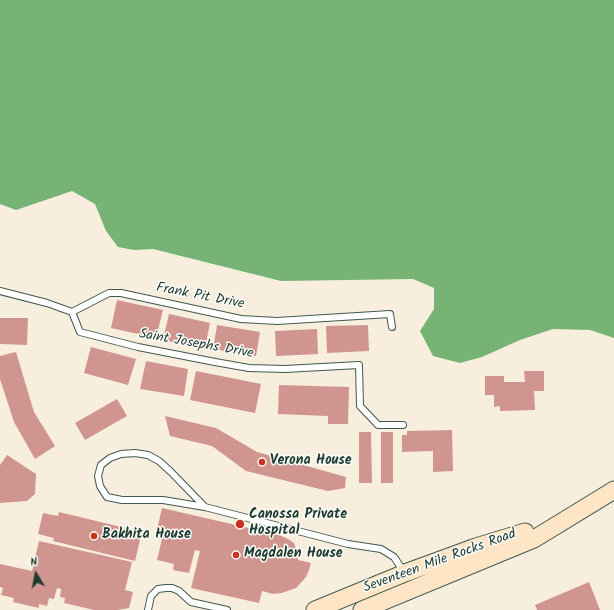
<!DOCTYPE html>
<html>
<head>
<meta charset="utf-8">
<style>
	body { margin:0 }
	#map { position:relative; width:614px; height:610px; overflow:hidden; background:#f8eede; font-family:Kalam,sans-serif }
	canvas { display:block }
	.north { position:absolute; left:16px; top:554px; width:40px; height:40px; -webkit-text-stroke:3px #fdfcf7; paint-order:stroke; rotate:350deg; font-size:11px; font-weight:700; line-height:16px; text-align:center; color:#1f3d34 }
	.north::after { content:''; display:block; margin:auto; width:14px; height:18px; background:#1f3d34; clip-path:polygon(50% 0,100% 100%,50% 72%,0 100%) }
</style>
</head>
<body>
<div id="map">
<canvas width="614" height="610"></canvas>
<div class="north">N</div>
</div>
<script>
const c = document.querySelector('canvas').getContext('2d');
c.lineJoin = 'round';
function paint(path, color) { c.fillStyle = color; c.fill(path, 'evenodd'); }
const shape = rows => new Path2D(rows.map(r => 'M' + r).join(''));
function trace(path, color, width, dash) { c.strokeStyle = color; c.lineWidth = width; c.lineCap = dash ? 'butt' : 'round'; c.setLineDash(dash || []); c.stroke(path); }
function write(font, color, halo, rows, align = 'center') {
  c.font = font + ' Kalam,sans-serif'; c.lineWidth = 3; c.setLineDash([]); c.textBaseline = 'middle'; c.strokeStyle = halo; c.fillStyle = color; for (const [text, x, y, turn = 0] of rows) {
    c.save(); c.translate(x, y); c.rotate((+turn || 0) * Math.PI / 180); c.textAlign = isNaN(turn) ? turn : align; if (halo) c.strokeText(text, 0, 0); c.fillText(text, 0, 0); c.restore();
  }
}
paint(shape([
	[0,0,614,0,614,338,590,330,553,329,520,340,482,357,460,363,433,356,420,331,434,309,434,288,413,279,281,281,153,249,134,250,118,247,106,231,95,204,72,191,16,210,0,204]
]), '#76b374');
paint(shape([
	[117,300,163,310,156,338,111,328],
	[169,314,210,323,205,349,163,340],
	[0,318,28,318,27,345,0,344],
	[217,325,260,332,256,356,213,349],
	[368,325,369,351,327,353,326,326],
	[317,329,318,354,276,356,275,331],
	[91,347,136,359,128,385,84,373],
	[16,352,34,412,55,446,35,459,14,422,0,379,0,356],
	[146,361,188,369,184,396,140,389],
	[196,371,261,384,255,413,190,400],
	[524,371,544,371,544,391,534,391,535,410,500,411,500,406,494,407,494,395,485,395,485,376,504,376,504,382,525,382],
	[279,385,349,387,348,424,328,424,328,416,278,414],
	[117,399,127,416,85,440,75,423],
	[165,416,216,428,257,452,346,477,345,488,328,491,246,471,212,446,170,436],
	[452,430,453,471,433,472,433,451,402,452,402,435,407,435,407,431],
	[359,432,371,432,372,483,359,483],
	[381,432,393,432,393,483,381,483],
	[7,455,36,474,35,494,27,501,0,503,0,465],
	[162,508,279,535,288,539,294,543,298,554,298,560,311,563,309,570,306,577,296,588,282,593,273,594,262,591,259,603,191,588,200,551,195,550,189,573,173,570,174,564,157,560,162,539,155,538],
	[59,512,142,532,135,561,53,541,54,538,38,534,43,513,58,516],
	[39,541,132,562,125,590,133,592,129,608,118,610,94,610,64,603,65,598,60,597,61,589,57,588,54,599,49,598,47,606,39,604,39,608,13,602,14,598,1,595,3,588,0,587,0,564,32,571],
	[589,582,600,610,537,610,535,605]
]), '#d1958f');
const service = shape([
	[0,291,47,303,72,312,109,293,121,293,241,319,277,321,390,314,392,327],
	[72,312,80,332,138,347,215,362,249,368,285,369,359,365,360,406,378,425,403,425],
	[205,507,171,472,159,461,148,455,135,453,121,454,110,458,101,465,98,476,100,486,107,497,122,500,163,500,205,507,348,544,381,549,394,557,404,572],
	[148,610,151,596,158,589,166,588,172,588,179,591,191,602,227,610]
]);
const secondary = shape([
	[315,610,405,573,476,547,525,532],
	[362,610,534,539,614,490]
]);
trace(service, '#40584e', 8);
trace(secondary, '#40584e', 19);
trace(service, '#fff', 6);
trace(secondary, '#fde5c5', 17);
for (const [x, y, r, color] of [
	[262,462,4,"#c8321e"],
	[240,524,5,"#c8321e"],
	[94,536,4,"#c8321e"],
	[236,555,4,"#c8321e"]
]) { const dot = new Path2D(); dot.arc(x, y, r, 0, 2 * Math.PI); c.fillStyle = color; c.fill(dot); trace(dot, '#fdfcf7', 1.5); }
write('14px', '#1f3d34', '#fdfcf7', [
	["Frank Pit Drive",200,297,11],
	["Saint Josephs Drive",196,345,10],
	["Seventeen Mile Rocks Road",440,562,-20]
]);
write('bold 14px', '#1f3d34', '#fdfcf7', [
	["Verona House",270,462],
	["Canossa Private",249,516],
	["Hospital",249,532],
	["Bakhita House",102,536],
	["Magdalen House",244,555]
], 'left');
</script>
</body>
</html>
